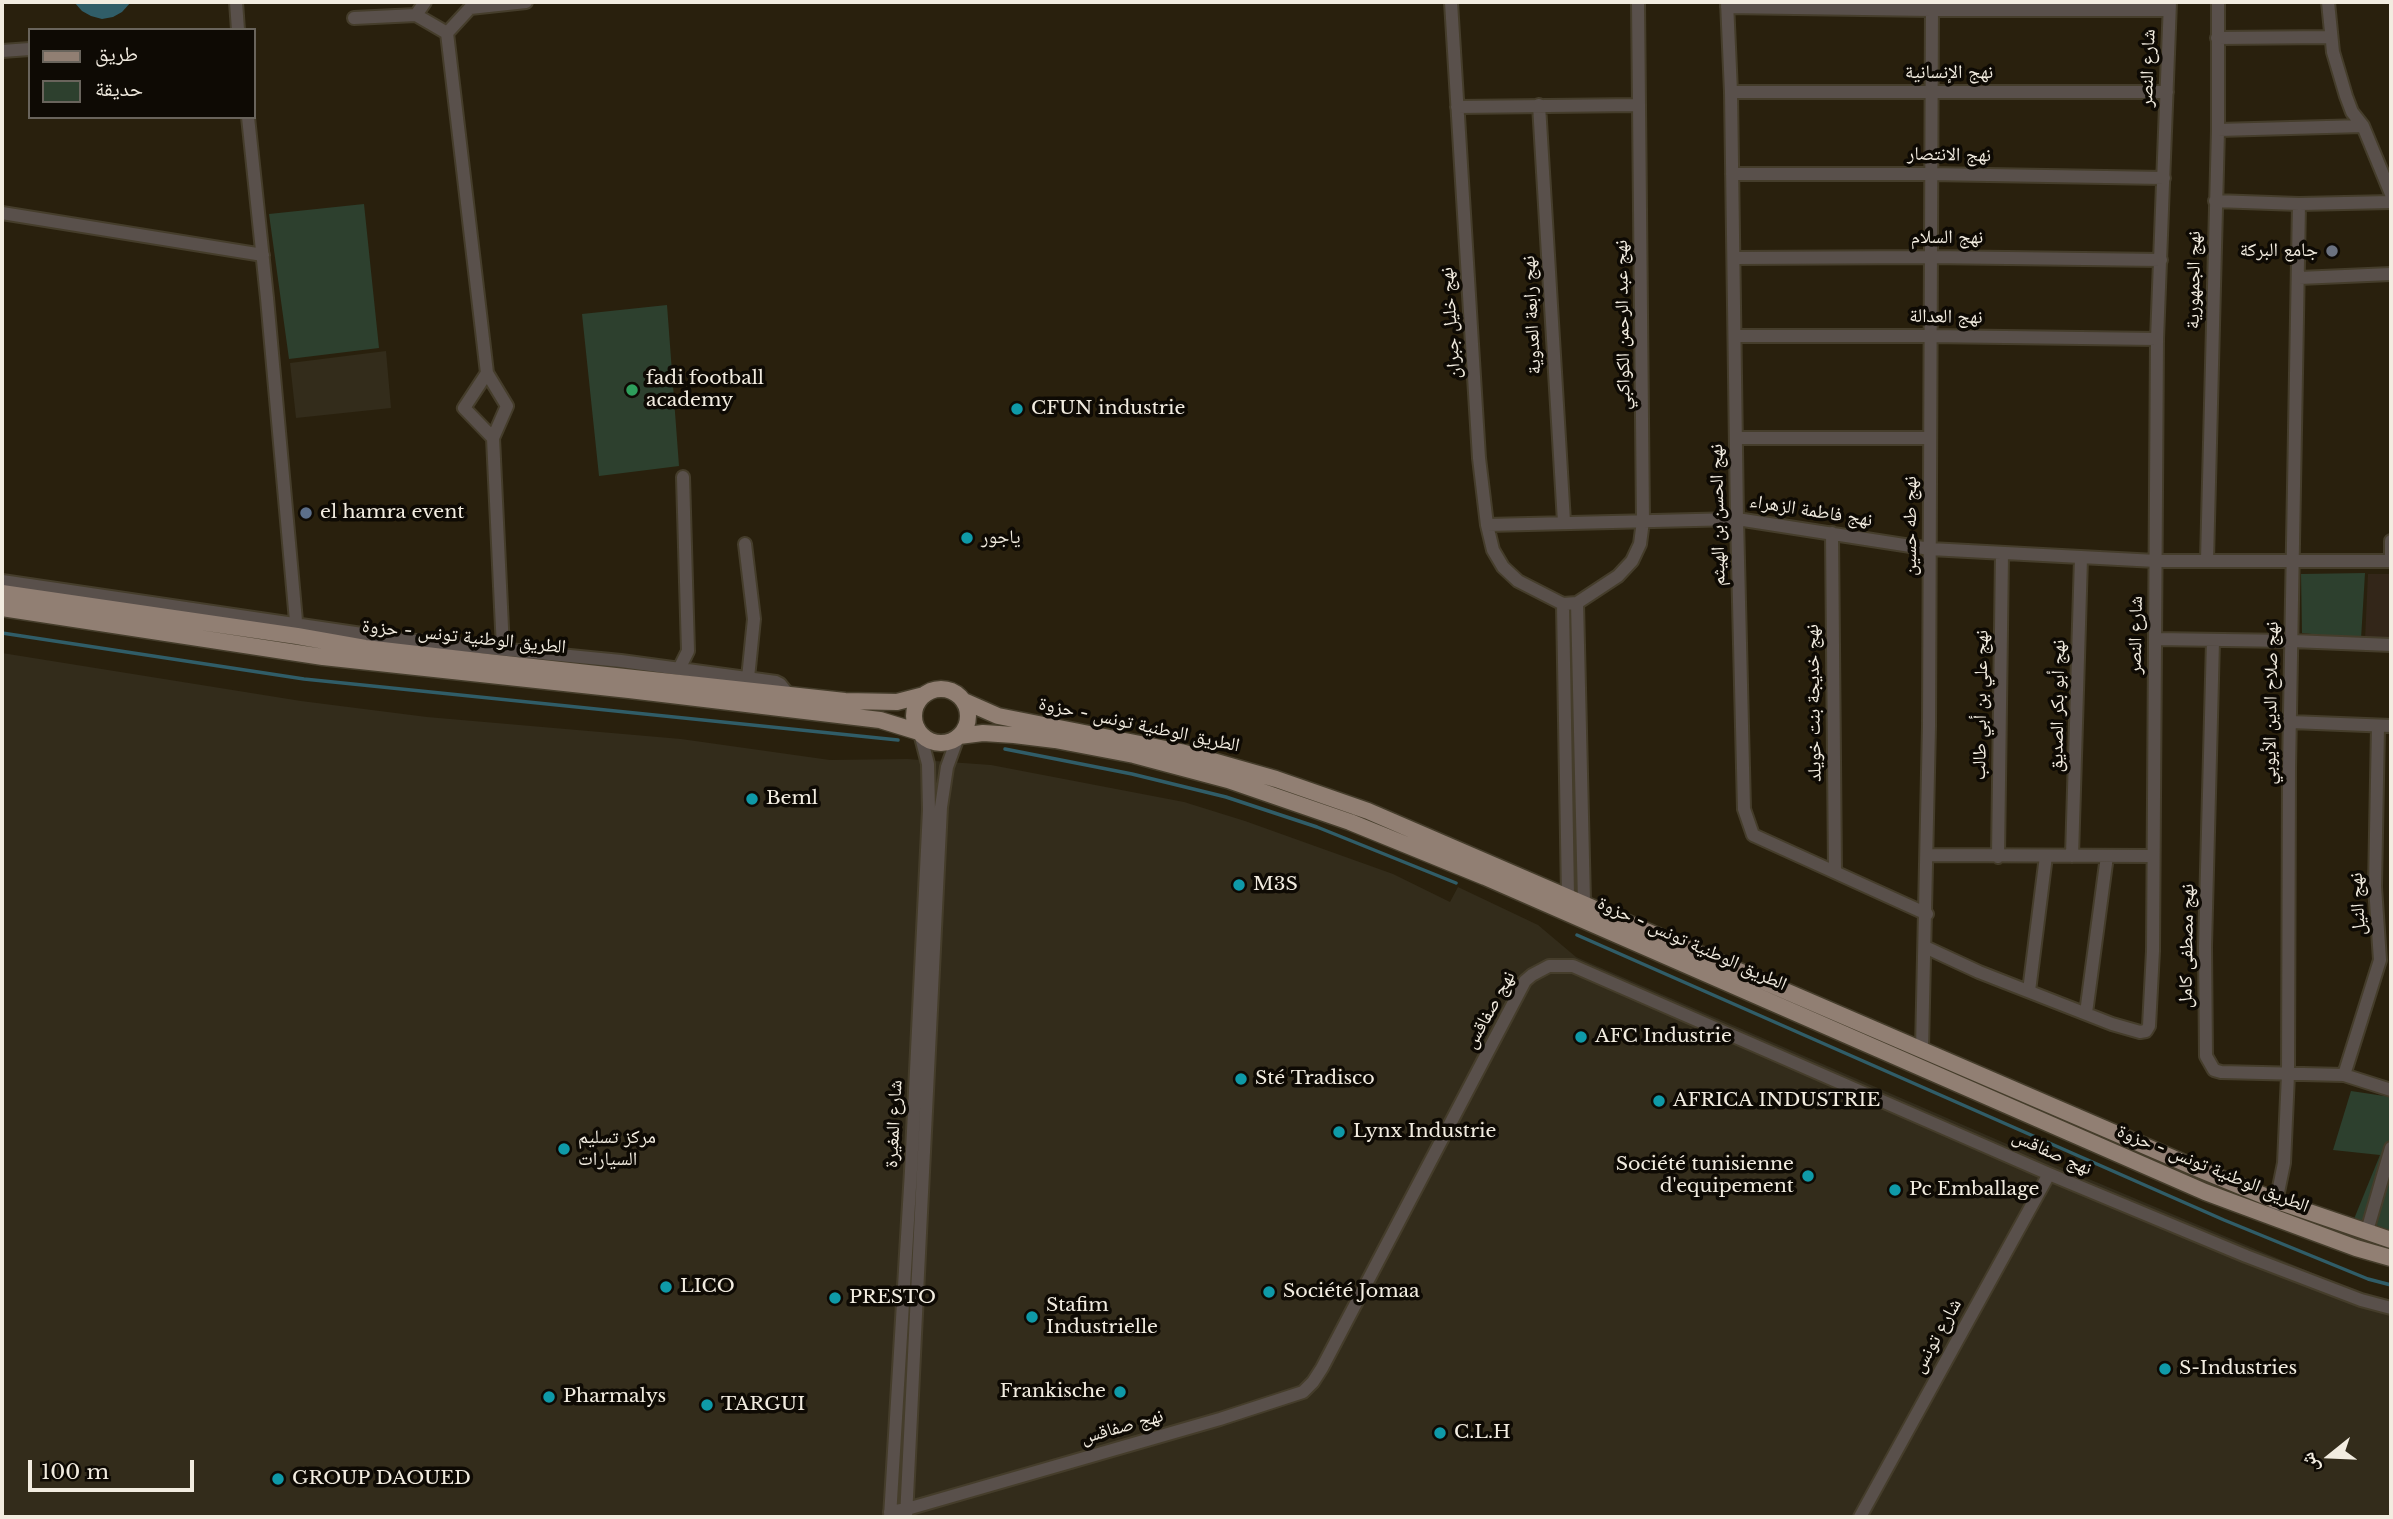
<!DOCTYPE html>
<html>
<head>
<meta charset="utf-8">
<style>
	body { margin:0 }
	#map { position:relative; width:2393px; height:1519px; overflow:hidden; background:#29200d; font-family:"Libre Baskerville","Noto Naskh Arabic",serif }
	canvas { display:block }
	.frame { position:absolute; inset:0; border:4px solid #f2ece0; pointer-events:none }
	.legend { position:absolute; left:28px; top:28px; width:228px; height:91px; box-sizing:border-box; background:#0e0a04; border:2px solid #69645c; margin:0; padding:9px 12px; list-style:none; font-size:21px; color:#f2ece0 }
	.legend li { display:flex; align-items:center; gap:14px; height:35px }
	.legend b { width:35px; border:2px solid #69645c }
	.north { position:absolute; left:2295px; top:1421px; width:70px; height:70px; -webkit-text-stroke:5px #0e0a04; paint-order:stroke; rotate:252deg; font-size:19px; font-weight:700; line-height:28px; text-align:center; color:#f2ece0 }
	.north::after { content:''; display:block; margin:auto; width:24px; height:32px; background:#f2ece0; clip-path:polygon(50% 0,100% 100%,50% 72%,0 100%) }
	.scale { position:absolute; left:28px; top:1460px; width:166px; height:32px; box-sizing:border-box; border:4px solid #f2ece0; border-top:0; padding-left:9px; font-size:21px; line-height:24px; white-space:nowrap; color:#f2ece0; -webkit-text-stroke:5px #0e0a04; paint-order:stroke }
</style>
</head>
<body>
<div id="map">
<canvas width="2393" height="1519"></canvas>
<div class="frame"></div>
<ul class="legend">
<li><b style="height:9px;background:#917f73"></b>طريق</li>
<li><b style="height:19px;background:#2d402e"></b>حديقة</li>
</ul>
<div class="north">ش</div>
<div class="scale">100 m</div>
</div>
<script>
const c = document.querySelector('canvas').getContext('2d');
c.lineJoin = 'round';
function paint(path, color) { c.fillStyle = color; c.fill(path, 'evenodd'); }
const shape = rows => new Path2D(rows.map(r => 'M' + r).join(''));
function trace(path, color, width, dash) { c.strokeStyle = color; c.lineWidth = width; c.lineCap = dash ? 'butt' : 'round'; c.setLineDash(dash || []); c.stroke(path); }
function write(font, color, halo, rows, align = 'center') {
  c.font = font + ' "Libre Baskerville","Noto Naskh Arabic",serif'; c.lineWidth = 7; c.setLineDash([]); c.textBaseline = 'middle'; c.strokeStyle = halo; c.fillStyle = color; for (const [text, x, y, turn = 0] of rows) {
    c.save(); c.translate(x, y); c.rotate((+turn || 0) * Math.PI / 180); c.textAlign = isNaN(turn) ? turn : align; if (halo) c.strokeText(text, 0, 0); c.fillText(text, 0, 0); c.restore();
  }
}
paint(shape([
	[386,351,391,408,296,418,290,363],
	[2,653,301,701,427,717,681,739,830,760,907,759,991,765,1184,802,1245,821,1393,874,1450,902,1458,887,1538,925,1576,957,2053,1164,2360,1293,2391,1301,2391,1517,2,1517]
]), '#332c1b');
paint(shape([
	[2368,574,2391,574,2391,641,2365,640]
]), '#332619');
paint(shape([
	[364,204,379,348,289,359,269,214],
	[667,305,679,466,599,476,582,314],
	[2365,573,2361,639,2302,633,2301,574],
	[2351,1091,2391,1097,2391,1233,2354,1219,2380,1155,2333,1150]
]), '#2d402e');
paint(shape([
	[74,2,131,2,122,12,113,17,102,19,91,16,82,11]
]), '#305d68');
trace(shape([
	[2,633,304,679,898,740],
	[1005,749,1132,774,1226,797,1317,827,1456,883],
	[1577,935,2224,1220,2368,1279,2391,1285]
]), '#305d68', 3.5);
const minor = shape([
	[236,2,238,30],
	[1451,2,1479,458,1487,525,1493,550,1503,567,1518,581,1563,604],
	[1727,2,1731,92,1737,519,1744,809,1753,835,1927,914],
	[2328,2,2333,52,2346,96,2352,112,2363,126,2391,194],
	[1727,7,1931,10,2169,10],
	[416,15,425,2],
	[354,18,416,15,447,33],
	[447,33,487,373,507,406,493,438,503,649],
	[447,33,470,8,526,2],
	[2217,38,2331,37],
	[2,51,30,49],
	[1731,92,2167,92],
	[1539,105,1564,522],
	[1457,107,1638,105],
	[248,117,267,298,297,632],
	[2218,130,2363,126],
	[1732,174,1930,174,2164,178],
	[2215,201,2299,204,2391,202],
	[2,213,263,255],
	[1734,258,1930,257,2161,260],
	[2299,278,2391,274],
	[1735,336,1929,336,2157,339],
	[487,373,464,408,493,438],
	[1736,438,1930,438],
	[1487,525,1737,519,1930,549,2156,561,2391,561],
	[1832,533,1835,872],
	[745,544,754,619,748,678],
	[2207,560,2218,130,2218,2],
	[2391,561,2391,541],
	[2,581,396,639,621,661,776,682,780,684,788,694],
	[1577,603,1584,902],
	[1563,604,1577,603,1618,576,1632,561,1640,544,1643,521,1638,2],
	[1563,604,1568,896],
	[2155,639,2292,641,2391,645],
	[2213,641,2205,946,2206,1056,2214,1070,2221,1072,2344,1075,2391,1090],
	[679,669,688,651,683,477],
	[2291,722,2391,726],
	[1928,855,2153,856],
	[2072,856,2081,558],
	[1998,857,2002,554],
	[1925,947,1979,972,2112,1024,2140,1032,2146,1031,2149,1026,2153,951,2157,339,2170,2],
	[2029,991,2046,856],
	[2086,1013,2107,856],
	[1922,1049,1929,726,1932,2],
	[2344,1075,2380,960,2375,887,2378,726],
	[2275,1207,2284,1163,2288,1075,2289,769,2299,204],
	[2367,1231,2391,1148],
	[890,1512,907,1509,1220,1419,1303,1392,1313,1382,1322,1368,1525,981,1532,975,1549,966,1573,966,2049,1174,2246,1256,2361,1300,2391,1308],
	[890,1517,911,1171,929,810,928,764,920,733],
	[906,1517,941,807,947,767,958,737],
	[1860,1517,2049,1174]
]);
const major = shape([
	[2,593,297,636,365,648,487,662,845,701,897,702,924,695],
	[2,608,323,657,629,690,880,720,919,732],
	'914 716a27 27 0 1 1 54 0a27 27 0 1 1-54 0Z',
	[964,701,998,716,1181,752,1276,779,1368,811,2196,1168,2277,1201,2391,1240],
	[959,736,983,733,1014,735,1055,740,1134,755,1228,780,1350,822,1485,877,2205,1192,2356,1248,2391,1258]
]);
trace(minor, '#453d2b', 16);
trace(major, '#453d2b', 19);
trace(minor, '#59504b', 12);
trace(major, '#917f73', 16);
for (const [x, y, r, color] of [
	[2332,251,7,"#6b7280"],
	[632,390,7,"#2e9e5b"],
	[1017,409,7,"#0f9aa8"],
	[306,513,7,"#5c6f8a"],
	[967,538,7,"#0f9aa8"],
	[752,799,7,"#0f9aa8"],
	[1239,885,7,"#0f9aa8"],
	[1581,1037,7,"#0f9aa8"],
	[1241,1079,7,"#0f9aa8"],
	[1659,1101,7,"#0f9aa8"],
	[1339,1132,7,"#0f9aa8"],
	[564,1149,7,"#0f9aa8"],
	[1808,1176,7,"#0f9aa8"],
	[1895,1190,7,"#0f9aa8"],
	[666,1287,7,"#0f9aa8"],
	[1269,1292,7,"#0f9aa8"],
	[835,1298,7,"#0f9aa8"],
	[1032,1317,7,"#0f9aa8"],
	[2165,1369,7,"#0f9aa8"],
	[1120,1392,7,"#0f9aa8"],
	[549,1397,7,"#0f9aa8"],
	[707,1405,7,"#0f9aa8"],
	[1440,1433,7,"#0f9aa8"],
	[278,1479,7,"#0f9aa8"]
]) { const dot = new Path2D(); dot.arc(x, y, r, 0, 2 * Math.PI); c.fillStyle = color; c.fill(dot); trace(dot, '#0e0a04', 2.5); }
write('19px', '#f2ece0', '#0e0a04', [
	["شارع النصر",2148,68,-88],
	["نهج الإنسانية",1949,73],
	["نهج الانتصار",1949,155,1],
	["نهج السلام",1947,238],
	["نهج الجمهورية",2194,280,-89],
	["نهج رابعة العدوية",1532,315,-93],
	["نهج العدالة",1946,317,1],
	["نهج خليل جبران",1451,323,-94],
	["نهج عبد الرحمن الكواكبي",1623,325,-91],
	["نهج فاطمة الزهراء",1811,511,9],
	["نهج الحسن بن الهيثم",1718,515,-91],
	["نهج طه حسين",1911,526,-90],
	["شارع النصر",2136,635,-89],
	["الطريق الوطنية تونس - حزوة",464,637,6],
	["نهج خديجة بنت خويلد",1814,703,-91],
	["نهج صلاح الدين الأيوبي",2271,703,-89],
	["نهج علي بن أبي طالب",1981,705,-89],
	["نهج أبو بكر الصديق",2058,706,-89],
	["الطريق الوطنية تونس - حزوة",1139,725,12],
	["نهج النيل",2358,904,-93],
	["الطريق الوطنية تونس - حزوة",1692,944,24],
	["نهج مصطفى كامل",2187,946,-89],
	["نهج صفاقس",1490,1010,-61],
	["شارع المغيرة",894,1124,-87],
	["نهج صفاقس",2052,1153,24],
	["الطريق الوطنية تونس - حزوة",2213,1169,22],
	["شارع تونس",1937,1336,-61],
	["نهج صفاقس",1122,1427,-16]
]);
write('19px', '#f2ece0', '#0e0a04', [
	["جامع البركة",2318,251,"right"],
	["fadi football",646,379],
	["academy",646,401],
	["CFUN industrie",1031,409],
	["el hamra event",320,513],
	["ياجور",981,538],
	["Beml",766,799],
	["M3S",1253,885],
	["AFC Industrie",1595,1037],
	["Sté Tradisco",1255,1079],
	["AFRICA INDUSTRIE",1673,1101],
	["Lynx Industrie",1353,1132],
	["مركز تسليم",578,1138],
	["السيارات",578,1160],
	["Société tunisienne",1794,1165,"right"],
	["d'equipement",1794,1187,"right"],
	["Pc Emballage",1909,1190],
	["LICO",680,1287],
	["Société Jomaa",1283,1292],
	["PRESTO",849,1298],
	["Stafim",1046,1306],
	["Industrielle",1046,1328],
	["S-Industries",2179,1369],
	["Frankische",1106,1392,"right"],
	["Pharmalys",563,1397],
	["TARGUI",721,1405],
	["C.L.H",1454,1433],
	["GROUP DAOUED",292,1479]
], 'left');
</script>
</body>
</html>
